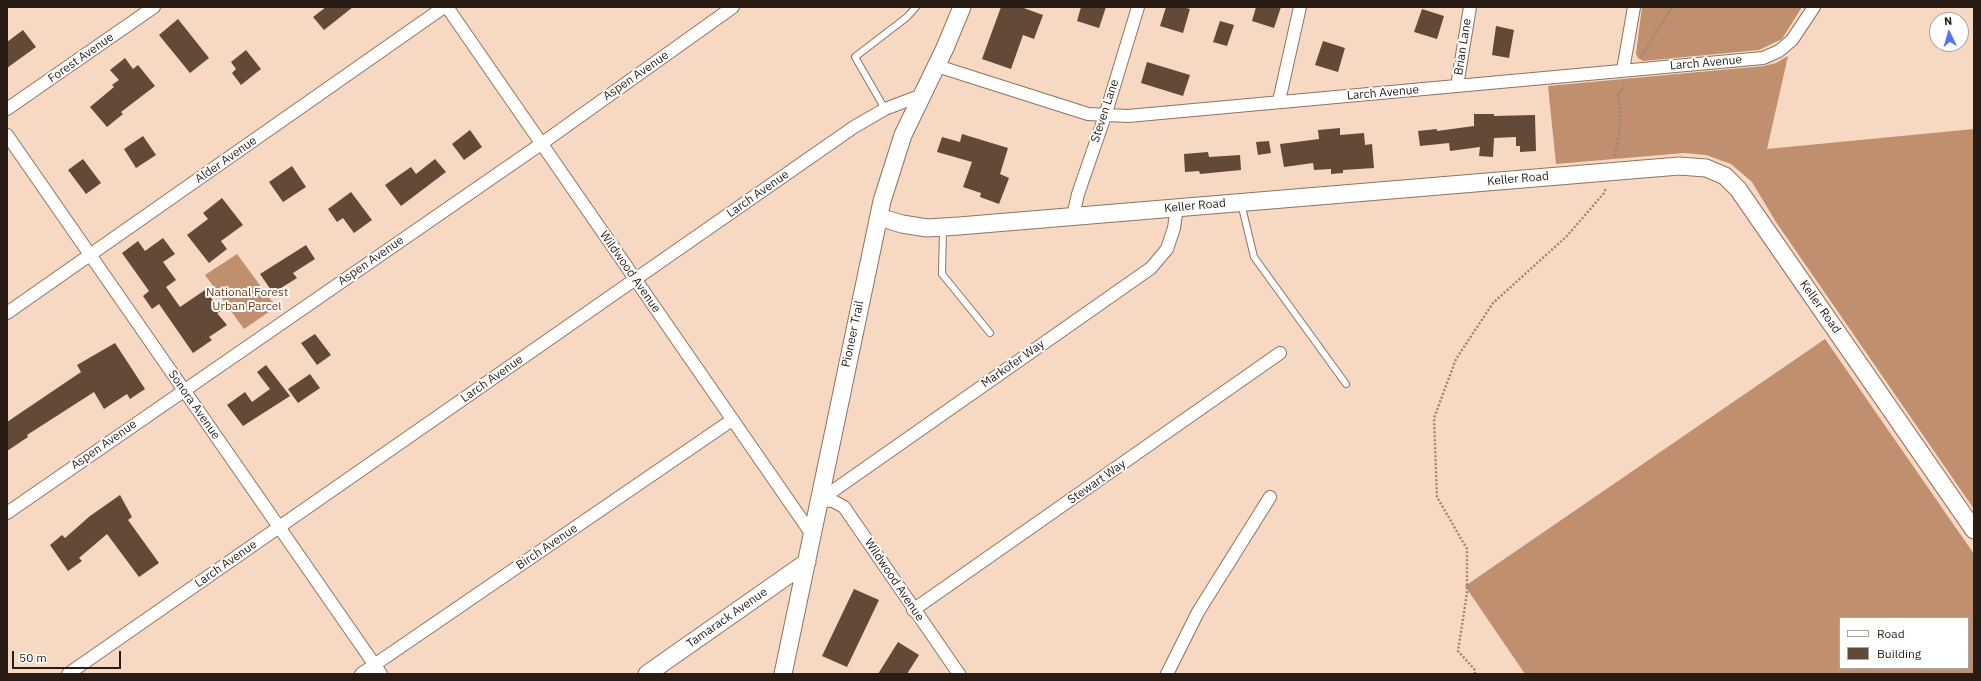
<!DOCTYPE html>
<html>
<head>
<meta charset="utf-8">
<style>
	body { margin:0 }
	#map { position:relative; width:1981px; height:681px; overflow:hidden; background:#f7d8c3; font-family:"IBM Plex Sans",sans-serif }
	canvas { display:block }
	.frame { position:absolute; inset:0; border:8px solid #281c15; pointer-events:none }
	.legend { position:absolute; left:1839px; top:617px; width:130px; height:52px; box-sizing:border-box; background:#fff; border:1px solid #a9a4a1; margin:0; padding:5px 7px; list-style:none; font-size:12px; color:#281c15 }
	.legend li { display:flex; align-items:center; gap:8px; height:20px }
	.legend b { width:20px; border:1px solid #a9a4a1 }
	.north { position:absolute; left:1929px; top:12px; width:40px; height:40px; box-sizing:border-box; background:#fff; border:1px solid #a9a4a1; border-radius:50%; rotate:355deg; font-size:11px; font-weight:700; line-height:16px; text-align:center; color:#281c15 }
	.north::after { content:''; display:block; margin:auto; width:14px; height:18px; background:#5573e8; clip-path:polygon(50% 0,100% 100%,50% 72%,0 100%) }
	.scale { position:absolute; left:12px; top:651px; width:109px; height:18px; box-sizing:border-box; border:2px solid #281c15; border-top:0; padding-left:5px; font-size:12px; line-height:14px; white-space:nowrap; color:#281c15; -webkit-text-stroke:3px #fff; paint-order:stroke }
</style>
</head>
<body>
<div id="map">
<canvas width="1981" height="681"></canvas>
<div class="frame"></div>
<ul class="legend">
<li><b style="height:5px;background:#fff"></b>Road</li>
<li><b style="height:11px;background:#634937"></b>Building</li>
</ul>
<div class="north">N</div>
<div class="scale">50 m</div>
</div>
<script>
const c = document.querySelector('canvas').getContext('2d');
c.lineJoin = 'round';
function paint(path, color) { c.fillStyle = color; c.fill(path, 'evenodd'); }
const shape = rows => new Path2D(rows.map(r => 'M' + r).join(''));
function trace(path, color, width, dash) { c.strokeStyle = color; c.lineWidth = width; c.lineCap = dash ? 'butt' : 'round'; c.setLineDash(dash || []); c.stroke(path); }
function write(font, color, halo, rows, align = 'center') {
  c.font = font + ' "IBM Plex Sans",sans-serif'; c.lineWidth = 4; c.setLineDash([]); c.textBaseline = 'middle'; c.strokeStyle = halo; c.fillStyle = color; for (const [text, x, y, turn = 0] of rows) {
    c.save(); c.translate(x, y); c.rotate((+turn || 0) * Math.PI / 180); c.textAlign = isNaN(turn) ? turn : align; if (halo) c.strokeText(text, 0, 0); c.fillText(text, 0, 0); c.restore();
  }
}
paint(shape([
	[1642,7,1802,7,1782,39,1759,50,1643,61,1638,58,1636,54],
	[1788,56,1767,149,1974,129,1974,509,1776,222,1752,182,1731,164,1706,155,1684,153,1556,164,1548,86,1764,66,1776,63],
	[237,254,276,307,244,329,205,275],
	[1825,339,1974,554,1974,674,1525,674,1465,586],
	[1840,618,1968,618,1968,668,1840,668]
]), '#bf8f6e');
paint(shape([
	[326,7,353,7,324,30,313,17],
	[1001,7,1021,7,1043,15,1034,39,1023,35,1011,69,982,59],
	[1081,7,1106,7,1099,28,1077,21],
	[1166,7,1183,7,1190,9,1183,33,1160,26],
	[1256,7,1281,7,1274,28,1252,21],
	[1422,9,1444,16,1437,39,1414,32],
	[178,19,209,58,190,73,159,35],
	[1220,21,1234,25,1227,46,1213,42],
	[1496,26,1514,30,1509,58,1492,55],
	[23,30,36,47,7,68,7,42],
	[1323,41,1345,48,1338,72,1315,65],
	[246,50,261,69,241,85,232,73,236,69,231,62],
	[125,58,133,69,138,65,155,86,121,112,123,114,107,127,90,107,114,87,112,85,119,80,110,70],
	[1147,62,1190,75,1183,96,1141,83],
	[1474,114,1494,114,1494,116,1535,115,1536,151,1520,152,1520,146,1516,146,1516,137,1494,138,1493,157,1479,156,1480,147,1450,151,1449,143,1420,146,1418,131,1437,129,1437,131,1474,126],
	[1340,128,1340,135,1364,133,1365,145,1372,144,1374,168,1343,170,1343,173,1331,174,1331,169,1314,170,1313,163,1284,167,1280,144,1319,139,1318,130],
	[470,130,482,147,464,160,452,144],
	[962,134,1008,148,1000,174,1009,178,999,204,980,197,981,193,963,187,972,162,937,152,942,137,960,142],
	[143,136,156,155,136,168,124,149],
	[1269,141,1271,153,1258,155,1256,142],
	[1208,152,1209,157,1240,155,1241,170,1200,174,1199,171,1185,172,1184,154],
	[83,159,101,183,86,194,68,170],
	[435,159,446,172,401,206,385,185,411,167,416,174],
	[292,166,306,187,283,202,269,182],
	[351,192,372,220,354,233,343,218,337,222,328,209],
	[222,198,243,225,221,241,227,249,209,263,187,235,208,219,203,213],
	[163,238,175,254,163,262,176,280,166,287,180,307,205,290,221,311,217,313,227,325,209,337,212,340,193,353,159,304,152,309,143,296,149,291,122,253,138,241,145,251],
	[306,245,315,259,293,273,297,278,273,293,260,274],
	[315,334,331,355,317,365,301,343],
	[115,343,145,389,130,399,127,394,104,409,94,392,27,435,28,437,7,451,7,422,81,372,77,365],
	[266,365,290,396,243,426,227,405,245,392,252,402,270,389,257,372],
	[310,374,320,388,298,403,288,389],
	[120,495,132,517,128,520,159,563,139,577,107,534,79,558,82,561,68,571,50,545,62,535,65,538,90,516],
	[854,589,879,600,847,667,822,656],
	[898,642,919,655,907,674,878,674]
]), '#634937');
const lane = shape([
	[885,109,855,57,907,17,916,7],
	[1241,203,1254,257,1346,384],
	[943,229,942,274,990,333]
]);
const street = shape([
	[447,7,813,536],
	[937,66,1088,114,1128,116,1763,58,1779,51,1792,40,1814,7],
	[1623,70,1634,7],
	[1457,86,1470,7],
	[1279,101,1300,7],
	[7,109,154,7],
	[7,135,381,674],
	[1073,216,1078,194,1105,116,1138,7],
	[7,313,444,7],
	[820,500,1151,268,1167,249,1174,228,1177,207],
	[820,500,833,501,844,507,959,674],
	[7,513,541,144,733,7],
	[913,610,1280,353],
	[68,674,854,127,885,109,922,95],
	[361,674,732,420],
	[1167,674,1198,612,1270,497]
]);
const secondary = shape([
	[879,217,902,224,927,228,959,226,1679,166,1706,168,1725,176,1738,189,1974,530],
	[647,674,807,562],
	[783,674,882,201,903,135,945,48,962,7]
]);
trace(lane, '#8f7360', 8);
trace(street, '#8f7360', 14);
trace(secondary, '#8f7360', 19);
trace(shape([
	[1641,57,1672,7],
	[1615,156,1621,122,1618,95,1625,83],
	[1475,674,1475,670,1458,651,1467,593,1467,549,1437,497,1434,418,1456,359,1493,303,1567,236,1604,193,1606,188]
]), '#9d8677', 2.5, [2, 2]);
trace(lane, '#fff', 6);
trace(street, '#fff', 12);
trace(secondary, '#fff', 17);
write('12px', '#281c15', '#fff', [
	["Brian Lane",1463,47,-81],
	["Forest Avenue",81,58,-35],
	["Larch Avenue",1706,63,-5],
	["Aspen Avenue",636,76,-35],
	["Larch Avenue",1383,93,-5],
	["Steven Lane",1105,111,-72],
	["Alder Avenue",226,160,-35],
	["Keller Road",1518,179,-5],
	["Larch Avenue",758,194,-35],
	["Keller Road",1195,206,-5],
	["Aspen Avenue",371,261,-35],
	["Wildwood Avenue",630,272,55],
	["Keller Road",1820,307,55],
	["Pioneer Trail",853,334,-78],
	["Markofer Way",1013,364,-35],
	["Larch Avenue",492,379,-35],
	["Sonora Avenue",194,405,55],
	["Aspen Avenue",104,445,-35],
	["Stewart Way",1097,482,-35],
	["Birch Avenue",547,547,-34],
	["Larch Avenue",226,564,-35],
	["Wildwood Avenue",894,580,56],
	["Tamarack Avenue",727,618,-35]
]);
write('12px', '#6c3c16', '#fff', [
	["National Forest",247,293],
	["Urban Parcel",247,307]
]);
</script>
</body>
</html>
